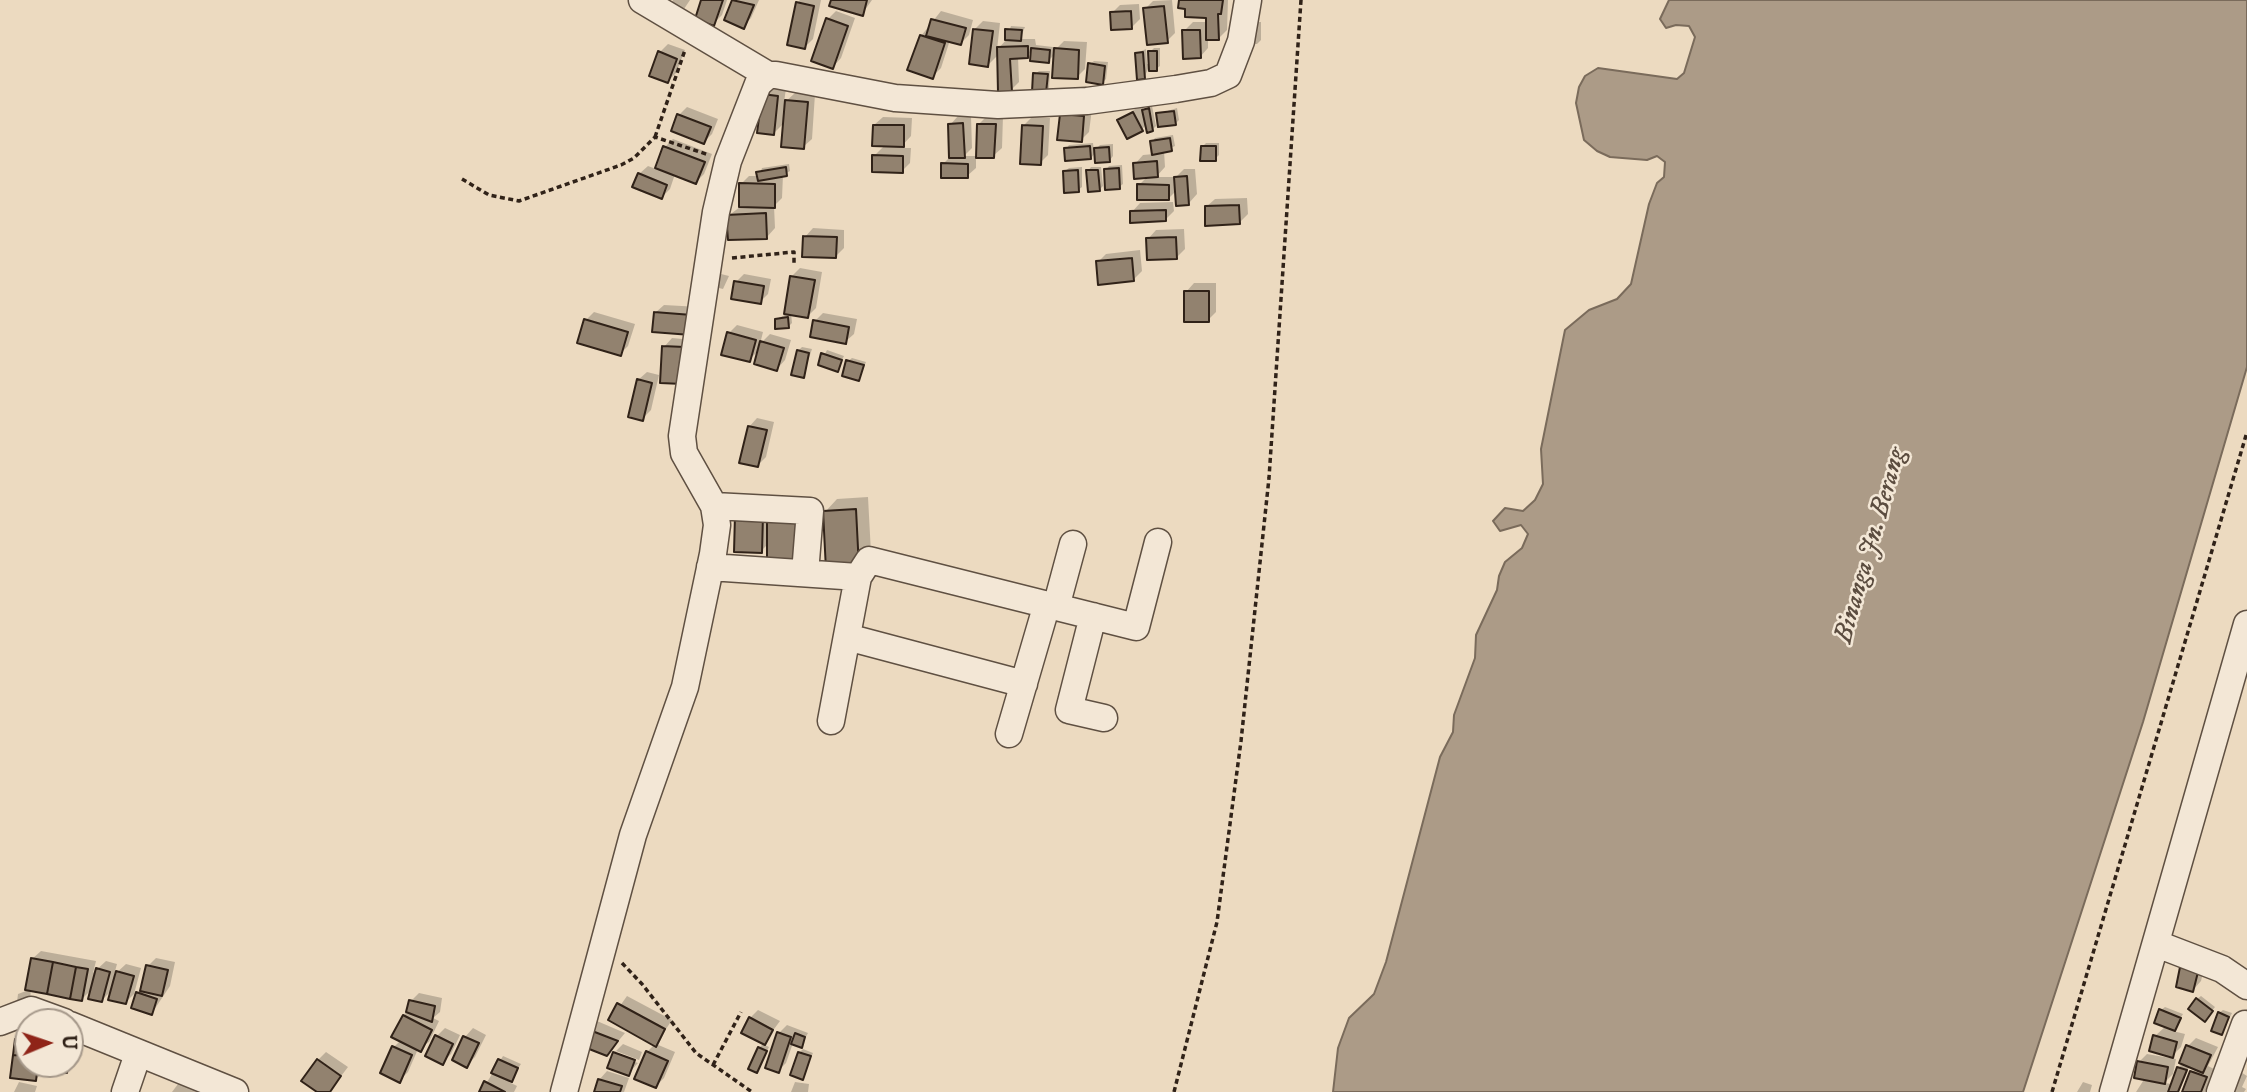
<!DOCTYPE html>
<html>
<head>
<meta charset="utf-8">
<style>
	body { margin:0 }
	#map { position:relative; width:2247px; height:1092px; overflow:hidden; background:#ecdac0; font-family:"IM FELL DW Pica",serif }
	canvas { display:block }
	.north { position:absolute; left:14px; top:1008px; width:70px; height:70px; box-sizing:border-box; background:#f3e7d6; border:2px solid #a5988a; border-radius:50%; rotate:88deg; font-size:19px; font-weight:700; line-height:28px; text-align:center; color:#302218 }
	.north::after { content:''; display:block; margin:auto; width:24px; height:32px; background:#8f2418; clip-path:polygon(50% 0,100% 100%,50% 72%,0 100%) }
</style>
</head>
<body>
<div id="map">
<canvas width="2247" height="1092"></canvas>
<div class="north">U</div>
</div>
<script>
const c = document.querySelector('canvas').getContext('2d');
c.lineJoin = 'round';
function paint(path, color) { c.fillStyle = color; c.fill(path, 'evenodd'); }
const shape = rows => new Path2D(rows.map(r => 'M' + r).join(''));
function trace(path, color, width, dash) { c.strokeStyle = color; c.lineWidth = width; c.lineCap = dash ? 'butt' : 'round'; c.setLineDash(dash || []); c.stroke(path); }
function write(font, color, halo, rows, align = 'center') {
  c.font = font + ' "IM FELL DW Pica",serif'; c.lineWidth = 5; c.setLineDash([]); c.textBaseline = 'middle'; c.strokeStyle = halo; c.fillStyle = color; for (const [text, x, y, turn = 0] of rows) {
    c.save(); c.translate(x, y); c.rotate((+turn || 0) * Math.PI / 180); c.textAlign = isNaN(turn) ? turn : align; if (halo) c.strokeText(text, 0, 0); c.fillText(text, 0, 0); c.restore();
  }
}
const water = shape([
	[1669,0,2247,0,2247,367,2143,722,2023,1092,1333,1092,1338,1048,1349,1018,1374,994,1386,962,1440,757,1453,732,1454,715,1475,658,1476,635,1497,590,1499,576,1505,562,1522,548,1528,534,1521,525,1500,531,1493,521,1505,508,1523,511,1535,500,1543,484,1541,449,1565,330,1589,310,1617,299,1631,284,1649,204,1657,183,1664,177,1665,162,1657,156,1647,160,1610,157,1597,151,1584,140,1576,103,1579,87,1585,76,1598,68,1677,79,1684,73,1695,37,1689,26,1676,25,1666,28,1660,19,1669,0]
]);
paint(water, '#ac9b87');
trace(water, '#7a6b5b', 2);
paint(shape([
	[673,0,690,0,684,9,671,4],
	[703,0,727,0,722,15,713,24],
	[734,0,759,0,751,18,743,26,726,19],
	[800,0,821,0,813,39,805,47,797,3],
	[833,0,872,0,862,14],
	[1172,0,1175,33,1167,41,1145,9,1153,1],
	[1181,0,1228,0,1227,30,1219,38,1208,38,1208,48,1200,57,1184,31,1193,22,1208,22,1207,17,1187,8],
	[1139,4,1140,19,1132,27,1112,13,1120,5],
	[836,11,855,18,841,58,833,67,828,19],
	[941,11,973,20,969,35,961,43,950,40,941,68,932,77,921,36],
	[983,21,1000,23,997,50,1006,40,1011,26,1025,27,1020,39,1035,39,1036,45,1053,47,1053,52,1064,41,1087,42,1085,69,1077,77,1055,54,1048,61,1032,51,1027,56,1018,57,1019,82,1011,90,999,54,988,65,975,29],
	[1252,22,1261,22,1261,40,1257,44,1248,44],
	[668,44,685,50,676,73,668,81,660,52],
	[1154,48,1160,48,1160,66,1156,69,1148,69,1144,78,1137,53,1146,49,1147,64,1150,64,1150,52],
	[1094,61,1108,62,1106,79,1102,83,1090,64],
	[1039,71,1050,71,1049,88,1045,91,1035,74],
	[772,87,786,88,784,103,795,93,815,94,812,139,803,147,785,122,774,133,763,95],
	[1141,105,1144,110,1152,106,1156,126,1152,130,1147,124,1141,130,1119,120],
	[687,107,718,119,712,134,704,142,679,115],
	[1177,108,1179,120,1175,124,1158,114],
	[1092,109,1089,132,1081,140,1061,115],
	[958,116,971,116,972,148,964,156,976,156,976,168,967,176,943,164,951,156,950,125],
	[987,116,1003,116,1002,148,993,156,979,124],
	[883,117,912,118,911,136,900,148,911,148,910,163,902,171,874,156,885,145,874,125],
	[1032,117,1050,118,1048,155,1040,163,1023,126],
	[1173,135,1175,146,1164,151,1165,167,1156,177,1176,177,1184,169,1195,169,1197,194,1189,203,1176,191,1168,199,1139,185,1148,176,1135,164,1143,155,1154,154,1152,142,1155,138],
	[673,139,712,154,704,174,696,182,675,174,670,189,662,197,639,174,648,166,656,169,665,147],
	[1093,143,1094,151,1100,145,1113,144,1113,156,1110,160,1096,152,1091,158,1066,149,1069,145],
	[1206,143,1219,143,1219,155,1215,159,1202,147],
	[789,164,790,171,783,175,782,198,774,206,775,228,767,237,728,216,740,207,741,184,749,176,759,176,762,168],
	[1122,165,1123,184,1119,187,1106,170,1109,166],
	[1082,167,1082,187,1078,190,1065,171,1069,168],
	[1091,167,1101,167,1103,186,1099,190,1088,171],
	[1247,198,1248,214,1239,223,1206,207,1215,199],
	[1173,202,1174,211,1165,220,1132,212,1140,203],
	[813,228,844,230,844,248,835,257,805,237],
	[1184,229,1185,249,1177,257,1148,239,1156,230],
	[1140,250,1142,271,1133,280,1098,262,1106,254],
	[800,268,822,272,816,308,808,316,791,313,792,323,788,327,776,319,785,315,792,276],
	[717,273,729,276,723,289,711,286],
	[744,274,771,279,768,294,760,302,736,282],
	[1194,283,1216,283,1216,312,1208,320,1186,292],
	[664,305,700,307,699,325,655,313],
	[594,312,635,324,628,346,620,354,586,320],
	[823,313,857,319,854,334,845,342,815,321],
	[737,325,763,332,760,344,770,334,791,340,785,360,777,369,759,350,749,360,729,333],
	[672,338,693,340,691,374,664,347],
	[802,347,812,349,803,376,798,351],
	[827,350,844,356,837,370,820,364],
	[852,358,866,362,859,379,848,361],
	[647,372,659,375,651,410,642,419,638,380],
	[757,418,774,422,766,457,758,465,749,427],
	[868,497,871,553,859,566,825,512,837,499],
	[770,508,769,543,761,551,736,550],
	[41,951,96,961,93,973,106,961,117,964,114,975,126,964,141,968,134,994,126,1002,112,990,101,1001,93,988,82,999,31,989,30,1000,17,1002,18,994,26,991,32,959],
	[156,958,175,962,170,986,152,1013,137,993,142,988,148,966],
	[2205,964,2201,981,2193,990,2178,986],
	[419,993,442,998,440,1012,433,1018,439,1021,429,1042,418,1049,408,1072,400,1080,394,1047,401,1040,394,1036,411,1001],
	[627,996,672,1020,656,1044,675,1052,664,1078,656,1086,647,1052,655,1044,610,1020],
	[2201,996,2215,1007,2208,1016,2197,999],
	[2165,1007,2183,1014,2173,1031,2185,1034,2181,1047,2170,1058,2155,1036,2166,1026,2161,1010],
	[758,1010,780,1021,763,1044,769,1047,757,1071,759,1048,764,1043,750,1018],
	[2223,1010,2232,1013,2222,1033,2219,1013],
	[597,1021,625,1033,615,1045,589,1030],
	[787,1025,808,1033,801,1046,793,1043,786,1063,778,1071,779,1033],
	[445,1028,460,1035,451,1054,443,1062,437,1036],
	[473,1028,486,1035,475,1057,467,1065,454,1059,465,1037],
	[25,1031,28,1032,28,1064,45,1064,44,1071,36,1079,12,1077,17,1040],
	[2196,1038,2218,1047,2208,1066,2214,1069,2205,1092,2183,1092,2195,1068,2190,1065,2179,1092,2136,1092,2145,1078,2139,1062,2147,1054,2176,1059,2173,1074,2164,1083,2173,1084,2188,1046],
	[70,1043,78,1044,74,1062,66,1071,51,1064,70,1064],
	[623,1044,642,1052,639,1060,616,1051,616,1055,638,1063,628,1074,614,1053],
	[803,1049,813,1053,802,1078,799,1053],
	[326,1052,348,1067,329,1092,320,1092,318,1060],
	[503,1056,521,1064,509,1082,517,1086,514,1092,481,1092],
	[2236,1069,2247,1076,2242,1087,2246,1089,2244,1092,2227,1092],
	[607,1071,629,1078,624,1092,596,1092,599,1080],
	[184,1076,203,1092,172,1092],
	[19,1082,37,1086,35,1092,14,1092],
	[795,1082,809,1084,808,1092,791,1092],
	[2083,1082,2092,1085,2090,1092,2077,1092]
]), '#0003');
const building = shape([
	[701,0,723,0,714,26,695,19,701,0],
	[732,0,754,5,744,29,724,20,732,0],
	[831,0,867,0,863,16,829,6,831,0],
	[1179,0,1223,0,1221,14,1218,14,1219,40,1206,40,1206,18,1185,17,1185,9,1178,8,1179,0],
	[796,2,814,6,805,49,787,45,796,2],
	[1164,6,1168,43,1147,45,1143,8,1164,6],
	[1131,11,1132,29,1111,30,1110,12,1131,11],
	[826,18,848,26,833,69,811,61,826,18],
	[931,19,966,28,961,45,926,36,931,19],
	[973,29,993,31,988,67,969,64,973,29],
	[1005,29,1022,30,1021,41,1005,40,1005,29],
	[1182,30,1200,30,1201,58,1183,59,1182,30],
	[920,35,945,43,933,79,907,70,920,35],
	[1028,46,1028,58,1010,59,1012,92,998,92,997,47,1028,46],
	[1031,48,1050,50,1049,63,1030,61,1031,48],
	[1054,48,1079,50,1078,79,1052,78,1054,48],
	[658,51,677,59,668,83,649,76,658,51],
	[1148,51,1157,51,1157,71,1149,71,1148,51],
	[1143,52,1145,79,1137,80,1135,53,1143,52],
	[1088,63,1105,66,1103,85,1086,82,1088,63],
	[1033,73,1048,74,1046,93,1032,92,1033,73],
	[762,94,778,96,774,135,757,133,762,94],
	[785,100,808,102,804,149,781,147,785,100],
	[1149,108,1153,131,1147,133,1142,110,1149,108],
	[1174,111,1176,125,1158,127,1156,113,1174,111],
	[1133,112,1143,131,1127,139,1117,120,1133,112],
	[677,114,711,127,704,144,671,131,677,114],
	[1060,114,1084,116,1082,142,1057,140,1060,114],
	[963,123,965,158,949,158,948,124,963,123],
	[977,124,996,124,994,158,976,158,977,124],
	[873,125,904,125,904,147,872,146,873,125],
	[1022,125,1043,126,1041,165,1020,164,1022,125],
	[1170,138,1172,151,1152,155,1150,141,1170,138],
	[663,146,705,162,696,184,655,168,663,146],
	[1090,146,1091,159,1065,161,1064,148,1090,146],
	[1201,146,1216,146,1216,161,1200,161,1201,146],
	[1109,147,1110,162,1095,163,1094,148,1109,147],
	[872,155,903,156,903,173,872,172,872,155],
	[1157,161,1158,177,1134,179,1133,163,1157,161],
	[941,163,968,164,968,178,941,178,941,163],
	[786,167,787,176,758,181,756,172,786,167],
	[1119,168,1120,189,1105,190,1104,169,1119,168],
	[1078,170,1079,192,1064,193,1063,171,1078,170],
	[1086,170,1098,170,1100,191,1088,192,1086,170],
	[638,173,667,185,662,199,632,187,638,173],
	[1187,176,1189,205,1176,206,1174,177,1187,176],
	[739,183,775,184,775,208,739,207,739,183],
	[1137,184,1169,185,1169,200,1137,200,1137,184],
	[1239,205,1240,224,1205,226,1205,206,1239,205],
	[1166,210,1166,221,1130,223,1130,211,1166,210],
	[766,213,767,239,728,240,726,215,766,213],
	[803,236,837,237,836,258,802,257,803,236],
	[1176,237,1177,259,1147,260,1146,238,1176,237],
	[1132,258,1134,281,1098,285,1096,261,1132,258],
	[790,276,815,280,808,318,784,314,790,276],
	[734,281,764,286,761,304,731,299,734,281],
	[1184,291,1209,291,1209,322,1184,322,1184,291],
	[654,312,692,315,691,335,652,332,654,312],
	[788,317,789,328,775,329,775,319,788,317],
	[584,319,628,332,621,356,577,343,584,319],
	[813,320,849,327,846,344,810,337,813,320],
	[727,332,756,340,750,362,721,355,727,332],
	[760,341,784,348,777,371,754,364,760,341],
	[662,346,685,347,683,384,660,383,662,346],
	[797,350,809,353,804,378,791,375,797,350],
	[821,353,842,360,838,372,818,365,821,353],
	[846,360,864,365,859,381,842,376,846,360],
	[637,379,652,383,643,421,628,417,637,379],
	[748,426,767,430,758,467,739,463,748,426],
	[856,509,859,568,826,570,823,511,856,509],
	[735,515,763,515,762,553,734,552,735,515],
	[767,515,797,515,796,561,767,560,767,515],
	[31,958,53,962,47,994,25,990,31,958],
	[53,962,76,967,70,999,47,994,53,962],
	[146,965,168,970,162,996,140,991,146,965],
	[76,967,88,969,82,1001,70,999,76,967],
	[2180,967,2198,972,2193,992,2176,987,2180,967],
	[96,968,110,972,102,1002,88,999,96,968],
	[116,971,134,976,126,1004,108,1000,116,971],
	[136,992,157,999,152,1015,131,1008,136,992],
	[2196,998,2213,1011,2205,1022,2188,1009,2196,998],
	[409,1000,435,1006,432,1022,406,1012,409,1000],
	[617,1003,665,1029,656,1047,608,1020,617,1003],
	[2159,1009,2181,1018,2175,1031,2154,1023,2159,1009],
	[2218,1012,2229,1017,2222,1035,2211,1031,2218,1012],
	[403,1015,432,1030,421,1052,391,1037,403,1015],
	[749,1017,773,1030,765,1045,741,1033,749,1017],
	[587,1029,618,1041,607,1056,584,1047,587,1029],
	[777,1032,791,1037,779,1073,765,1068,777,1032],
	[795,1033,805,1037,802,1048,791,1044,795,1033],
	[435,1035,453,1044,443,1065,425,1056,435,1035],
	[2153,1035,2177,1042,2173,1058,2149,1051,2153,1035],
	[463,1036,479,1043,467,1068,452,1060,463,1036],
	[15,1039,28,1040,28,1056,13,1055,15,1039],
	[2186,1045,2211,1055,2203,1073,2179,1063,2186,1045],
	[392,1046,412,1055,400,1083,380,1073,392,1046],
	[758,1047,767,1051,757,1073,748,1069,758,1047],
	[646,1051,668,1061,656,1088,634,1079,646,1051],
	[613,1052,635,1060,629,1076,607,1068,613,1052],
	[798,1052,811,1056,803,1080,790,1075,798,1052],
	[13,1055,28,1056,28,1064,38,1064,36,1081,10,1078,13,1055],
	[317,1059,341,1076,330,1092,317,1092,301,1081,317,1059],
	[498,1059,518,1068,512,1082,491,1073,498,1059],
	[2137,1061,2168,1067,2165,1084,2134,1078,2137,1061],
	[49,1064,68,1064,67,1073,48,1069,49,1064],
	[2177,1067,2187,1070,2178,1092,2168,1092,2177,1067],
	[2190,1071,2207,1077,2201,1092,2182,1092,2190,1071],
	[598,1079,622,1086,620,1092,594,1092,598,1079],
	[484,1081,505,1092,479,1092,484,1081]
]);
paint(building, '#92826f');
trace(building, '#302218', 2);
const minor = shape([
	[642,0,768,75],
	[714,506,810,511,805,573],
	[710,567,858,577,869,560,1136,627,1158,542],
	[1056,607,1073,544],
	[1093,616,1069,710,1104,718],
	[847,637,1024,684],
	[831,721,858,577],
	[1009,734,1047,604],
	[2157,944,2222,969,2247,986],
	[0,1022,31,1010,64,1022],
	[70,1025,235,1092],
	[125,1092,138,1054],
	[564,1092,633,835,685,687,713,554,717,525,714,506,684,453,682,436,716,212,728,161,758,84,768,75,776,75,895,98,998,105,1087,101,1176,89,1211,83,1228,75,1241,41,1248,0],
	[2113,1092,2247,624],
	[2220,1092,2245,1024]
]);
trace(minor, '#5f5042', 29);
trace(shape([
	[655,137,685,50],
	[462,179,489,195,519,201,621,165,634,158,655,137,709,155],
	[732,258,794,252,794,265],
	[622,963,642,984,696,1053,752,1092],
	[713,1065,741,1012],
	[1174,1092,1217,922,1241,741,1269,478,1301,0],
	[2052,1092,2247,432]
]), '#302218', 3.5, [5, 3.5]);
trace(minor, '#f3e7d6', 26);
write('italic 26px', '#5b4c3f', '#f3e7d6', [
	["Binanga Jn. Berang",1872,546,-74]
]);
</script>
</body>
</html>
